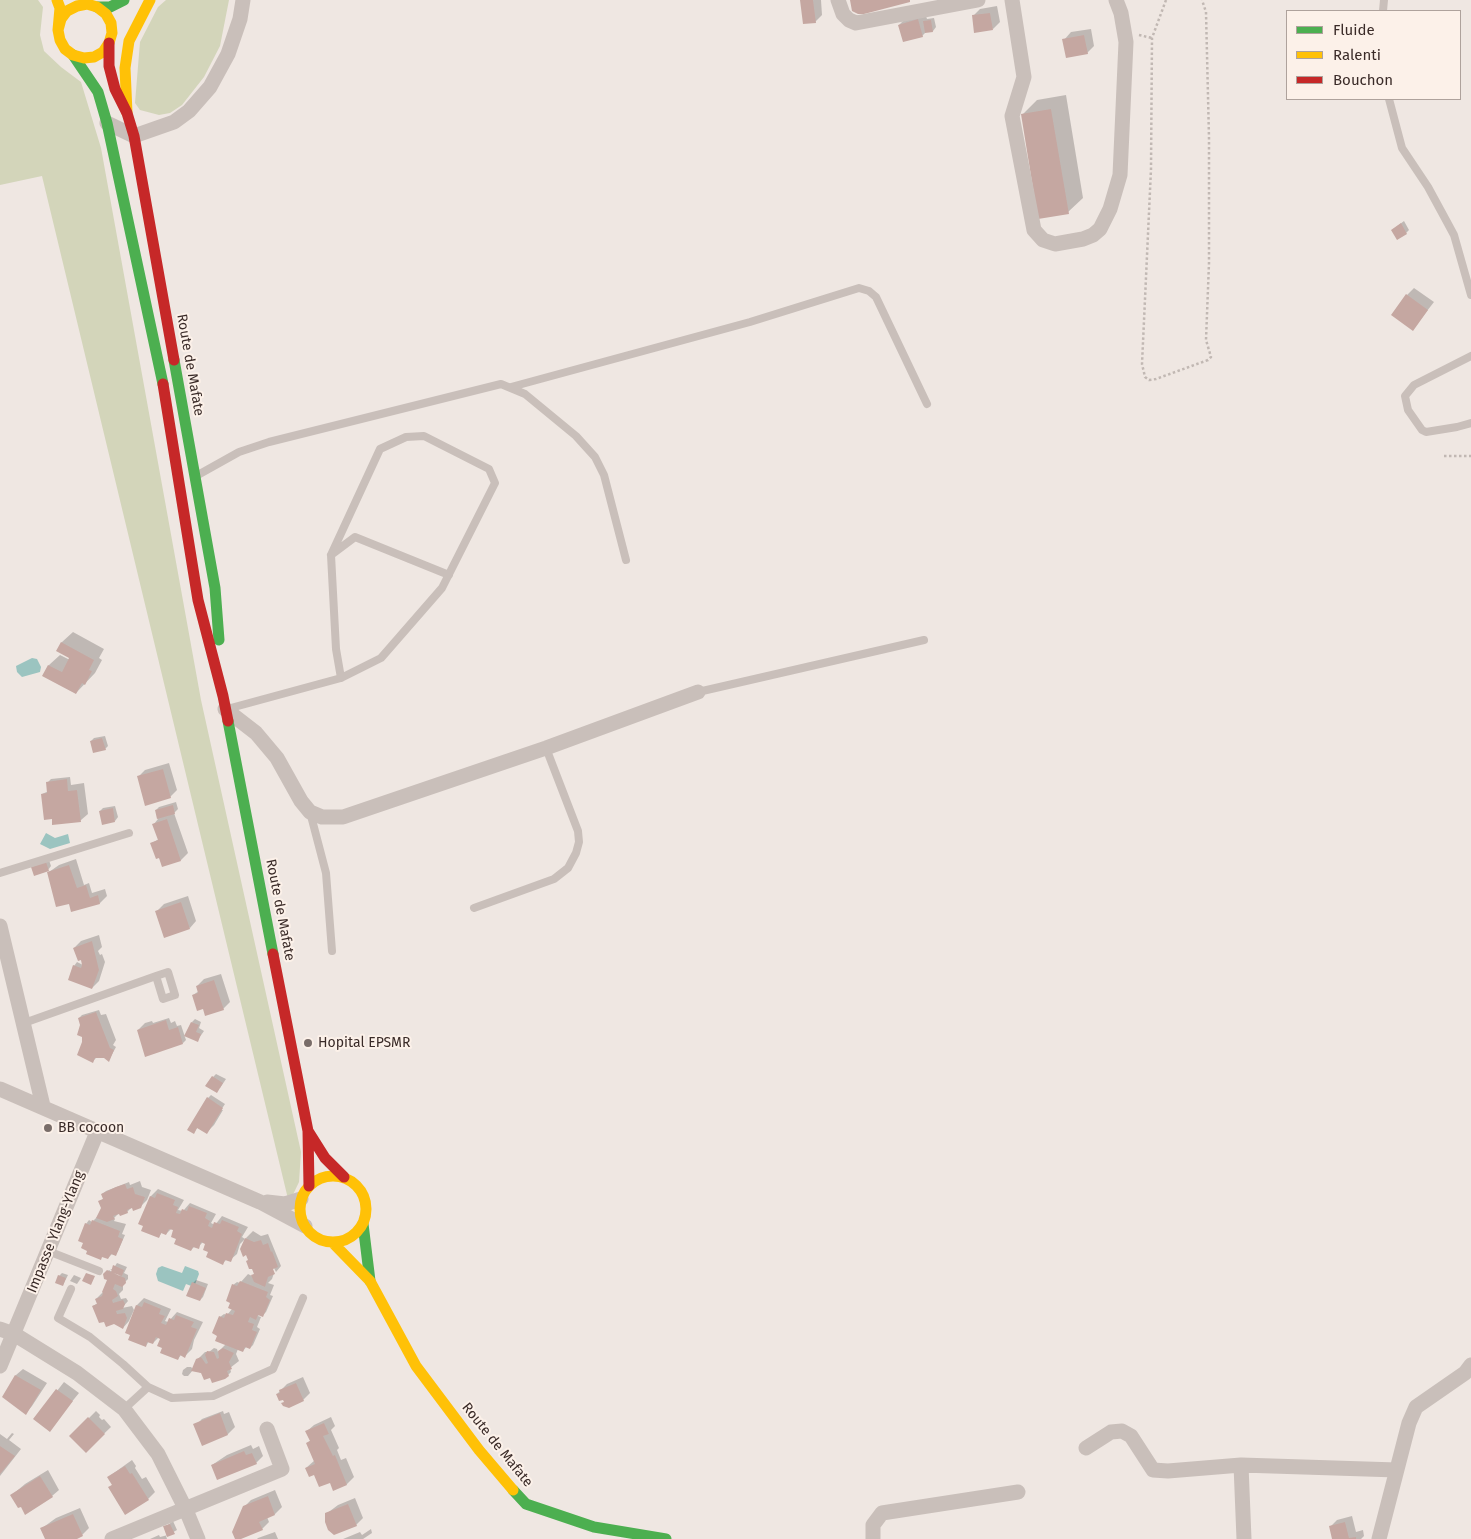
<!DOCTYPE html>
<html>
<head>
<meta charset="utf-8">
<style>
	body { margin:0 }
	#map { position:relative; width:1471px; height:1539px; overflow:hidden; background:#efe7e2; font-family:"Fira Sans",sans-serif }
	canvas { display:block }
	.legend { position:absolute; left:1286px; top:10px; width:175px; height:90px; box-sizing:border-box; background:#fcf1e9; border:1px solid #aea29c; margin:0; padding:6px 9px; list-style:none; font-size:15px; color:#3a2b28 }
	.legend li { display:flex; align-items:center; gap:10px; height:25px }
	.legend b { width:25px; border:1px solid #aea29c }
</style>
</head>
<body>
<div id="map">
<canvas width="1471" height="1539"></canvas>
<ul class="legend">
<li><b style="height:6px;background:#4caf50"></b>Fluide</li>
<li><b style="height:6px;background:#ffc107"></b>Ralenti</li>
<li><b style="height:6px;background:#c62828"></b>Bouchon</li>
</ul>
</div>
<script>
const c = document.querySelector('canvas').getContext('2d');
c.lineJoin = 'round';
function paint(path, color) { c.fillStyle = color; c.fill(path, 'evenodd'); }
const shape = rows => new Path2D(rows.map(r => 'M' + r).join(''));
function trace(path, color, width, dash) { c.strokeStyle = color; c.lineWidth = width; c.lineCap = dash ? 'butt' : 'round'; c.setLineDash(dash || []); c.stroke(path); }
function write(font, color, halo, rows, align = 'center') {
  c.font = font + ' "Fira Sans",sans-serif'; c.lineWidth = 4; c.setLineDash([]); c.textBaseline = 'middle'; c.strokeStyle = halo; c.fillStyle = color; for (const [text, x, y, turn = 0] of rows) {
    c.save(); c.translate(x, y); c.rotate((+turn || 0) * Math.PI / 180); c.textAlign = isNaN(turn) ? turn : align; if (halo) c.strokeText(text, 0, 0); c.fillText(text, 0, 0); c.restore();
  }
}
paint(shape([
	[0,0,38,0,43,7,40,35,44,51,61,67,81,82,101,148,201,700,301,1152,299,1182,289,1203,42,176,0,185],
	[166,0,229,0,220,46,204,77,182,105,170,113,159,115,140,110,135,103,140,42,158,7]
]), '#d3d5ba');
paint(shape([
	[32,658,37,659,41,667,40,672,22,677,17,672,16,666],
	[46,833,55,838,68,834,70,843,50,849,40,844],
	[162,1266,182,1273,185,1266,198,1271,199,1274,194,1287,186,1284,183,1291,158,1281,156,1274,158,1268]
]), '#9bc4c0');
paint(shape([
	[801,0,821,0,822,15,815,22],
	[997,6,1000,22,993,29,973,16,980,9],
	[925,13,927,19,934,18,936,27,933,31,927,31,922,36,899,25,906,18],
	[1091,29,1094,46,1087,53,1064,40,1071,32],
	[1066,95,1083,198,1068,212,1022,115,1037,100],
	[1404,221,1409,230,1406,233,1392,230],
	[1414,288,1434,302,1413,329,1407,295],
	[73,632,104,649,99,658,102,660,95,673,76,693,44,675,49,665,60,655,70,660,71,658,58,650,62,642],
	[105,736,108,746,105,749,91,741,94,738],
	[169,763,177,790,170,797,138,777,145,770],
	[70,777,71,785,84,783,88,814,81,820,53,818,42,794,49,791,48,782,51,779],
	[176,802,178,809,174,813,188,853,181,860,163,865,152,843,159,839,154,824,158,819,156,810,159,807],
	[115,806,118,817,115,821,100,811,103,808],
	[76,859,84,885,89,883,92,893,105,889,107,896,100,903,70,902,49,872,59,865],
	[49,860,51,866,48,870,32,867],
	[188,896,196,921,190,928,157,911,164,904],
	[99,935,102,947,98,951,100,955,102,954,105,962,99,981,92,988,74,966,77,962,83,965,81,958,74,948,81,941],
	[221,974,230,1002,223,1009,204,1007,193,995,199,991,197,986,204,979],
	[99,1010,101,1015,106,1014,116,1040,113,1045,116,1047,109,1060,104,1057,97,1057,93,1061,84,1042,79,1018,82,1015],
	[169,1018,171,1023,175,1021,177,1026,181,1025,186,1040,183,1043,138,1030,145,1023,152,1021,153,1023],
	[195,1019,201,1022,199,1028,204,1031,197,1041,192,1022],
	[216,1074,226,1079,220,1088,213,1077],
	[211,1095,225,1104,221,1110,223,1110,214,1125,207,1132,198,1127,194,1132,208,1098],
	[140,1181,142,1187,151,1190,147,1200,140,1207,133,1206,127,1212,119,1213,113,1219,115,1219,114,1221,126,1224,122,1234,125,1235,118,1251,115,1255,112,1254,108,1258,86,1224,89,1220,92,1222,99,1215,102,1208,100,1202,104,1198,102,1194,106,1191,129,1182,130,1185],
	[158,1189,184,1200,178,1210,183,1211,190,1203,216,1214,211,1223,215,1225,222,1216,248,1227,242,1237,245,1239,240,1244,237,1254,230,1260,226,1260,223,1263,210,1252,207,1242,204,1241,198,1247,194,1247,191,1250,177,1238,172,1228,166,1234,162,1232,159,1237,149,1205,151,1196],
	[253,1231,261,1236,268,1234,281,1266,276,1272,274,1268,271,1268,274,1273,272,1279,268,1283,274,1285,270,1295,273,1296,266,1312,263,1315,260,1314,258,1316,261,1317,257,1327,260,1329,253,1345,250,1348,247,1346,243,1351,238,1349,236,1354,239,1361,230,1368,231,1372,228,1375,210,1376,193,1370,188,1376,184,1376,182,1374,183,1370,187,1367,191,1367,193,1369,197,1360,205,1352,209,1352,214,1348,217,1349,218,1352,226,1344,220,1317,224,1314,227,1315,232,1309,233,1285,237,1282,240,1283,248,1274,252,1276,255,1273,249,1259,246,1238],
	[117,1263,127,1267,124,1273,128,1275,128,1279,123,1284,123,1290,119,1294,121,1299,126,1298,128,1301,122,1308,132,1306,134,1310,129,1321,123,1328,93,1306,98,1303,96,1299,103,1292,109,1280,105,1274,109,1270,119,1276,120,1274,110,1269,113,1269],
	[62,1273,68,1275,63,1285,59,1276],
	[74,1275,81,1278,77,1284,70,1281],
	[196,1280,208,1284,203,1297,200,1300,193,1283],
	[144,1298,171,1309,165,1321,168,1322,177,1312,203,1322,194,1340,192,1349,185,1356,181,1355,178,1359,164,1347,162,1338,159,1337,153,1343,149,1341,146,1346,135,1314,137,1305],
	[23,1369,47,1383,32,1406,26,1413,6,1392,16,1375],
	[303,1377,310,1393,303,1400,277,1394,287,1384],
	[64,1382,79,1393,49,1430,35,1419],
	[96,1411,100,1415,99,1417,102,1420,104,1419,111,1427,86,1451,84,1423],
	[223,1411,224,1414,229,1412,235,1427,228,1434,202,1444,195,1426,202,1419],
	[331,1417,335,1426,331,1430,339,1448,337,1450,341,1460,346,1458,354,1477,347,1484,334,1490,330,1481,306,1468,315,1460,307,1443,311,1440,307,1431,314,1425],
	[12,1433,14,1434,9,1440,21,1449,0,1476,0,1434,7,1439],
	[251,1445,253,1449,259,1446,263,1456,256,1463,212,1465,227,1455],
	[132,1460,136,1466,135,1468,142,1479,146,1477,155,1492,148,1499,110,1487,113,1484,111,1475],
	[48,1470,59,1490,52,1496,12,1495,25,1484],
	[275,1490,282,1507,275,1514,267,1517,269,1522,262,1529,236,1539,244,1507,251,1500],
	[355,1498,363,1518,356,1525,326,1514,338,1505],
	[80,1508,89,1528,82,1535,74,1539,46,1539,41,1529,45,1526,56,1518],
	[1352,1516,1356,1532,1363,1530,1364,1536,1361,1539,1333,1539,1330,1527,1337,1520],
	[173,1521,177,1530,166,1536,167,1539,150,1539,159,1535,160,1537,168,1535,165,1527],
	[371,1529,372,1533,363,1539,343,1539,360,1532,362,1535],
	[275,1532,278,1539,257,1539,258,1538]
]), '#0003');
paint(shape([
	[800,0,813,0,816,23,803,24],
	[850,0,910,0,910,2,864,14,858,14,852,11],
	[990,13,993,30,974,33,972,15],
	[918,19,923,37,903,42,898,25],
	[931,20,933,32,925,33,923,21],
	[1084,35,1088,54,1066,58,1062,39],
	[1051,109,1069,214,1038,219,1021,114],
	[1401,223,1407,234,1397,240,1391,230],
	[1406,294,1428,310,1413,331,1391,315],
	[61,642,94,660,89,670,92,671,85,685,82,683,76,694,42,676,48,665,62,672,69,658,56,651],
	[102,738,106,750,93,753,90,741],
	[163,769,171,798,145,806,137,776],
	[67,779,68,791,77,790,81,822,52,825,52,819,44,820,41,794,47,793,46,782],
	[173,805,175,814,157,819,155,810],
	[113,808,115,822,102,825,99,811],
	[167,819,181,861,162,867,159,858,156,859,150,843,158,840,152,824],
	[46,862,49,871,34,876,31,867],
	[69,865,77,888,86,885,90,898,98,895,100,904,71,912,69,904,56,907,47,872],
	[181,902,190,929,164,938,155,911],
	[92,941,99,970,92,989,68,980,73,965,81,968,82,965,81,960,78,961,73,948],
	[214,980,224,1010,205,1016,203,1009,197,1011,192,995,198,993,196,986],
	[96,1012,110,1048,114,1050,109,1062,104,1058,95,1058,93,1063,77,1055,82,1042,82,1037,77,1035,80,1025,78,1018],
	[166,1020,169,1030,178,1027,183,1044,145,1057,137,1030],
	[191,1022,199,1025,196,1032,201,1034,198,1042,184,1036],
	[212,1076,223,1083,217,1093,205,1086],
	[207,1097,223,1108,207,1134,197,1128,194,1134,187,1130],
	[125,1184,127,1189,133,1187,135,1194,145,1197,141,1208,133,1211,132,1208,127,1210,128,1213,120,1216,119,1214,113,1216,115,1219,107,1222,96,1218,101,1208,98,1201,103,1199,101,1194,116,1187],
	[157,1193,175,1200,173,1205,178,1207,176,1213,180,1214,182,1209,187,1211,189,1206,207,1213,205,1218,210,1221,208,1226,212,1228,214,1222,220,1224,222,1220,239,1227,237,1231,242,1234,231,1262,225,1260,223,1265,206,1257,208,1252,203,1250,205,1244,201,1242,199,1249,193,1247,191,1251,174,1244,176,1239,171,1237,173,1230,169,1229,166,1235,161,1233,159,1238,141,1231,143,1226,138,1224,150,1196,155,1198],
	[92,1220,120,1231,118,1237,123,1239,116,1256,111,1254,108,1259,102,1257,101,1260,86,1254,87,1251,81,1248,83,1243,78,1241,85,1223,90,1225],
	[245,1238,254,1242,261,1240,263,1245,268,1243,271,1252,272,1251,278,1267,273,1269,275,1274,268,1277,265,1287,254,1282,251,1275,254,1274,252,1269,249,1269,246,1261,248,1260,246,1255,243,1257,240,1249],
	[113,1265,124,1270,122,1276,113,1273,125,1278,126,1283,122,1287,115,1284,113,1289,116,1291,118,1296,112,1300,113,1303,123,1300,125,1304,123,1309,116,1311,117,1314,125,1313,127,1318,123,1329,114,1324,106,1327,104,1322,99,1323,92,1306,97,1304,95,1299,102,1296,103,1293,102,1292,107,1280,104,1279,103,1274,107,1270,111,1272],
	[86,1273,95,1276,91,1285,82,1281],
	[58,1275,66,1278,63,1286,55,1283],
	[240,1281,268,1292,266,1297,270,1300,263,1317,258,1315,256,1320,250,1317,248,1322,254,1324,252,1330,257,1332,250,1349,245,1347,243,1352,215,1341,217,1336,212,1333,219,1316,224,1318,226,1313,233,1315,235,1311,228,1308,230,1303,226,1301,232,1284,237,1286],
	[192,1282,206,1288,200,1301,186,1296],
	[144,1302,161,1309,159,1314,165,1316,161,1323,166,1325,169,1318,174,1320,176,1315,194,1322,191,1327,197,1329,185,1358,180,1355,178,1360,160,1353,162,1348,157,1346,160,1339,156,1337,153,1344,147,1342,146,1347,128,1340,130,1335,125,1333,136,1305,142,1307],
	[223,1348,234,1353,229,1362,232,1369,227,1371,229,1376,225,1379,212,1383,210,1378,204,1380,201,1373,191,1371,196,1359,201,1357,206,1364,208,1363,205,1355,207,1351,214,1352,217,1359,219,1358,218,1351],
	[15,1375,41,1390,26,1415,2,1397],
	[296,1383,304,1401,289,1408,283,1406,281,1403,284,1402,283,1400,279,1401,276,1394,280,1393,279,1390],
	[56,1389,73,1401,50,1432,33,1419],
	[220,1413,228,1435,202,1446,193,1424],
	[88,1417,105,1434,86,1453,69,1436],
	[324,1423,329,1434,323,1436,333,1456,335,1455,347,1485,333,1491,330,1483,319,1487,314,1475,309,1477,305,1468,315,1464,306,1443,310,1441,305,1431],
	[0,1446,15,1456,0,1474],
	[244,1451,246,1455,252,1453,257,1464,217,1480,211,1465],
	[125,1466,130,1474,132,1473,149,1500,125,1515,108,1487,112,1485,107,1477],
	[40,1476,53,1497,25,1515,21,1507,18,1508,10,1495],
	[268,1496,275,1515,259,1522,263,1530,241,1539,235,1539,232,1532,243,1506],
	[348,1504,357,1526,334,1535,328,1530,325,1522,325,1513],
	[73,1514,83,1536,77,1539,45,1539,40,1528],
	[1345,1522,1349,1538,1356,1537,1356,1539,1332,1539,1329,1526],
	[170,1524,175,1534,167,1537,163,1526]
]), '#c5a7a1');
trace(shape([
	[1166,0,1152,38,1151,169,1142,364,1145,377,1149,380,1156,379,1208,360,1211,357,1206,340,1209,263,1209,138,1206,12,1202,0],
	[1139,35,1152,38],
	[1444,456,1471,456]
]), '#c1b8b3', 2.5, [2.5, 2.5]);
trace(shape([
	[1383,11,1384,0],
	[1389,99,1402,148,1428,187,1447,222,1454,235,1471,295],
	[1471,356,1414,385,1405,396,1408,410,1422,430,1426,432,1457,427,1471,423],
	[511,387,750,322,859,288,869,291,876,297,927,404],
	[196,476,239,452,269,442,501,384,525,394,576,436,595,457,604,475,626,560],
	[331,555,355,537,449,575],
	[698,692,924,640],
	[227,709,341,678,381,658,442,588,495,483,489,469,424,436,406,437,380,449,331,555,336,649,341,678],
	[310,812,326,873,332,951],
	[0,873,129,833],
	[474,908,554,879,568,868,576,853,579,842,578,831,546,748],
	[24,1023,156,976,168,972,175,995,163,999,156,976],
	[48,1251,99,1271],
	[71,1289,58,1318,90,1337,123,1364,148,1387,172,1398,213,1396,273,1369,303,1298],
	[124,1409,148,1387]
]), '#c9bfba', 8);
trace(shape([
	[838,0,843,14,849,20,856,23,978,0],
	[1012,0,1024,77,1012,116,1034,230,1043,240,1055,244,1083,239,1093,235,1100,229,1110,209,1120,175,1126,42,1121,13,1116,0],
	[107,123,134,136,174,122,189,111,210,87,228,54,240,19,243,0],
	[225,709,256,733,277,758,301,801,310,812,322,817,343,817,546,748,698,692],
	[0,926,43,1106],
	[0,1089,260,1202,305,1226],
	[267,1202,285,1204,301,1199],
	[0,1329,14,1334,77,1373,124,1409,158,1454,186,1510,198,1539],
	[0,1366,98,1130],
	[1086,1448,1111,1432,1122,1431,1131,1436,1153,1470,1168,1471,1241,1465,1397,1470],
	[1241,1465,1244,1539],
	[112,1539,282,1469,267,1429],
	[873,1539,873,1525,882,1513,1018,1492],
	[1379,1539,1409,1423,1416,1407,1465,1373,1471,1365]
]), '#c9bfba', 15);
trace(shape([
	[97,7,110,7,124,0],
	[73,55,98,92,107,123,163,384],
	[174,360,215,588,219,640],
	[228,721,273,954],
	[363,1224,370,1281],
	[513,1490,526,1504,594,1527,666,1539]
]), '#4caf50', 11);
trace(shape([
	[57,0,60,8,58,30,60,40,65,49,73,55,84,58,94,57,103,52,109,43,112,33,111,23,106,14,97,7,87,4,77,6,67,11,61,19,58,30],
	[127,113,125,68,129,41,150,0],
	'300 1209a33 33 0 1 1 66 0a33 33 0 1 1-66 0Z',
	[332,1242,370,1281,416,1366,479,1450,513,1490]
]), '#ffc107', 11);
trace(shape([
	[109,43,109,66,115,89,127,113,134,136,174,360],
	[163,384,198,600,223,696,228,721],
	[273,954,308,1131,309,1186],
	[308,1131,325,1158,344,1177]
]), '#c62828', 11);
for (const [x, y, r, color] of [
	[308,1043,5,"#796d69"],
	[48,1128,5,"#796d69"]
]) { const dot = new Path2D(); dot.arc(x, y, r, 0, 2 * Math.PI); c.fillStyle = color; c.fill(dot); trace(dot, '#fcf1e9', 2); }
write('14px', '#3a2b28', '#fcf1e9', [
	["Route de Mafate",190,365,80],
	["Route de Mafate",280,910,79],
	["Impasse Ylang-Ylang",56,1232,-68],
	["Route de Mafate",497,1445,51]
]);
write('14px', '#3a2b28', '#fcf1e9', [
	["Hopital EPSMR",318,1043],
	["BB cocoon",58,1128]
], 'left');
</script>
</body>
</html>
